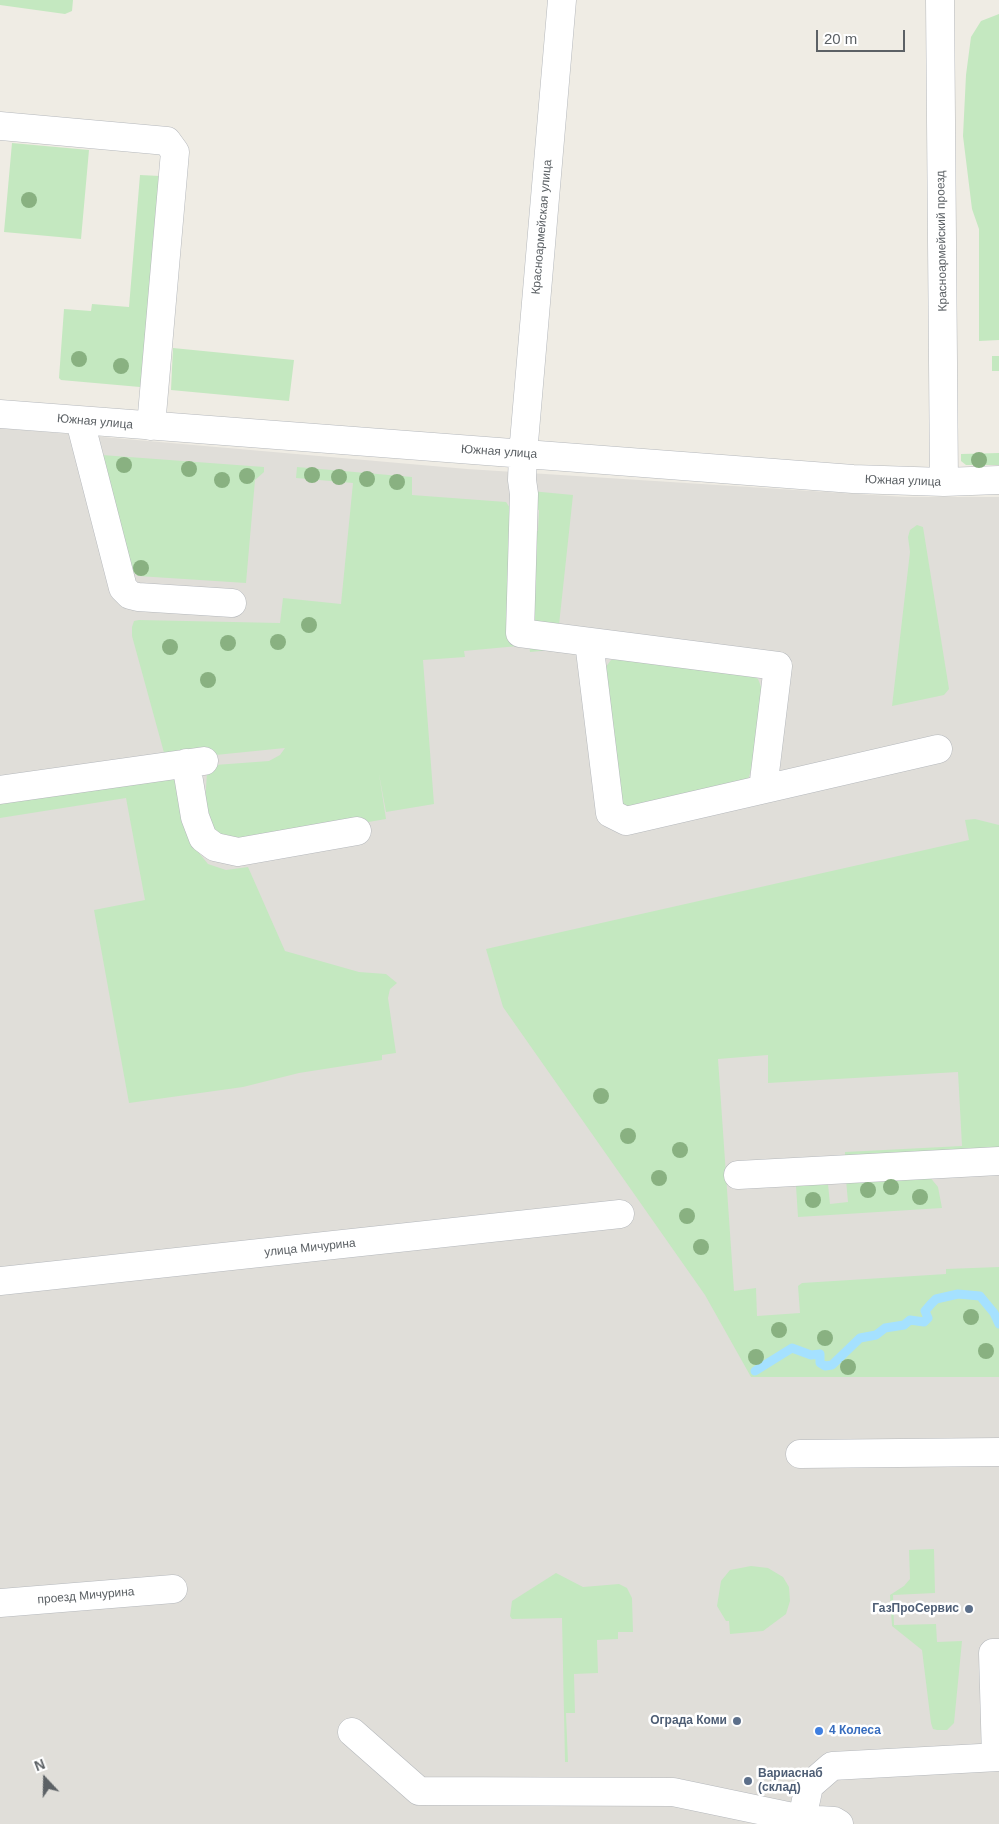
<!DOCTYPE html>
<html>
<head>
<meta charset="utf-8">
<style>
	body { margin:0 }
	#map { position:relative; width:999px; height:1824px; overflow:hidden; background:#efece4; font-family:Helvetica,sans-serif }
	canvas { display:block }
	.north { position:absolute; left:20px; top:1754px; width:50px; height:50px; -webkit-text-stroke:4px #fff; paint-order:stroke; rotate:339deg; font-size:14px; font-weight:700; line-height:20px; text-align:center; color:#5c6165 }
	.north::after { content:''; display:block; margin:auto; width:18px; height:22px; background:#5c6165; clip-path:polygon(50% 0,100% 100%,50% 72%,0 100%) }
	.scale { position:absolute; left:816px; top:30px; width:89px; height:22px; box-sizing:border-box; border:2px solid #5c6165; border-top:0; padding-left:6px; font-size:15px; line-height:18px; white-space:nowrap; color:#5c6165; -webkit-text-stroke:4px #fff; paint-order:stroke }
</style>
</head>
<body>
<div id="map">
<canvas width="999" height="1824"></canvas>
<div class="north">N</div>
<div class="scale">20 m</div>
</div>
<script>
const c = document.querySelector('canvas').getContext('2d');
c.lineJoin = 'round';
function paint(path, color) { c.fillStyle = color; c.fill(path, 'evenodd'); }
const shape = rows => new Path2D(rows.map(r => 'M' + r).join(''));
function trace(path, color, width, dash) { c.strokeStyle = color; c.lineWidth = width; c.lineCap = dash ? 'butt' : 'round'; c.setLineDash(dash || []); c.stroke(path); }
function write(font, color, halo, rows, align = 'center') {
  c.font = font + ' Helvetica,sans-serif'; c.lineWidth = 5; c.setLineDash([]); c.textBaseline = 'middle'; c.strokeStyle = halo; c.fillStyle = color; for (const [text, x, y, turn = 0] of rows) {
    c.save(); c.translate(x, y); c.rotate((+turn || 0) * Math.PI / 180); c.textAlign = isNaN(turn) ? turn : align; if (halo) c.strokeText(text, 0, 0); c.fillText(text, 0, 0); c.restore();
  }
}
paint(shape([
	[0,428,467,469,905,497,999,497,999,1824,0,1824]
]), '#e0ded9');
paint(shape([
	[0,0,73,0,72,11,65,14,0,5],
	[999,14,999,340,979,341,979,229,972,209,963,136,966,75,971,37,981,21],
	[12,143,89,150,81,239,4,232],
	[140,175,160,176,141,385,140,387,61,380,59,378,64,309,91,311,92,304,129,307],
	[173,348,294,360,289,401,171,390],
	[992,356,999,356,999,371,992,371],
	[999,453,999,465,966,465,961,461,961,454],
	[102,455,264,467,264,472,255,480,246,583,138,576,132,571],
	[297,467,412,477,412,495,506,502,510,508,508,634,573,648,530,652,529,645,464,651,465,657,423,660,434,804,386,812,379,774,386,819,251,842,216,834,205,804,207,772,215,765,269,761,280,755,285,748,166,760,132,636,132,627,134,621,139,620,280,623,283,598,341,604,353,483,296,478],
	[531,491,573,495,559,625,533,625,530,530,538,531,539,510,530,509],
	[917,525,923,527,949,689,944,695,892,706,910,552,908,537,910,530],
	[622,658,746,671,758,679,762,689,753,762,749,777,742,785,628,807,620,803,602,672,611,660],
	[173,776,180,780,195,848,208,864,226,870,248,867,285,951,359,972,386,974,397,983,390,989,388,998,396,1053,382,1055,382,1060,299,1073,243,1087,129,1103,94,910,145,900,126,798,0,818,0,800],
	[975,819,999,825,999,1151,845,1159,845,1152,962,1146,958,1072,768,1083,768,1055,718,1059,734,1291,756,1288,757,1316,800,1313,798,1286,802,1283,946,1274,946,1269,999,1267,999,1377,751,1377,705,1295,503,1007,486,949,969,840,965,820],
	[929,1176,938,1187,942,1208,798,1217,796,1186,799,1183,824,1181,828,1184,830,1204,848,1202,846,1180],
	[934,1549,935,1593,893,1595,894,1625,936,1624,937,1642,962,1641,954,1723,947,1730,937,1730,933,1729,931,1723,922,1650,892,1626,890,1595,904,1586,910,1579,909,1550],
	[751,1566,768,1568,783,1577,789,1587,790,1601,786,1614,763,1631,730,1634,729,1621,726,1621,717,1606,721,1581,730,1570],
	[556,1573,583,1587,619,1584,627,1588,632,1598,633,1632,618,1632,618,1639,597,1640,598,1673,574,1674,575,1713,566,1713,568,1762,565,1762,562,1618,512,1619,510,1616,512,1601]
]), '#c4e8c0');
trace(shape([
	[755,1371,792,1348,811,1355,820,1354,820,1363,825,1366,832,1365,860,1338,876,1335,885,1328,904,1325,910,1320,924,1322,928,1318,925,1311,931,1304,936,1299,958,1294,980,1296,994,1313,999,1324]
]), '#a5e1ff', 9);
const minor = shape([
	[562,0,523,454,522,480,524,494,520,633,778,666,763,789],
	[940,0,944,482],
	[0,126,167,141,175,152,151,426],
	[0,414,853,479,944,482,999,480],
	[80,421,123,588,130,595,138,597,232,603],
	[589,642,610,813,626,821,938,749],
	[186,763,195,817,203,838,215,847,238,852,357,831],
	[0,790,204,761],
	[738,1175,999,1161],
	[0,1281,620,1214],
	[800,1454,999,1452],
	[0,1603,173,1589],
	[352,1732,419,1791,673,1792,802,1819,809,1786,832,1766,999,1757],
	[996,1757,993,1653,999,1653],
	[797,1824,802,1819,834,1821,839,1824]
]);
trace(minor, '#b5b8bc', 29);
trace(minor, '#fff', 28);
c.fillStyle = '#89b181';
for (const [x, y] of [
	[29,200],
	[79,359],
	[121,366],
	[979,460],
	[124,465],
	[189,469],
	[312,475],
	[247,476],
	[339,477],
	[367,479],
	[222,480],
	[397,482],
	[141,568],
	[309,625],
	[278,642],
	[228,643],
	[170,647],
	[208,680],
	[601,1096],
	[628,1136],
	[680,1150],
	[659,1178],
	[891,1187],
	[868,1190],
	[920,1197],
	[813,1200],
	[687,1216],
	[701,1247],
	[971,1317],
	[779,1330],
	[825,1338],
	[986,1351],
	[756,1357],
	[848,1367]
]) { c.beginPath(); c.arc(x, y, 8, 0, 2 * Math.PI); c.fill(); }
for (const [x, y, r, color] of [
	[969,1609,5,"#5c6f8a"],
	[737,1721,5,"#5c6f8a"],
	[819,1731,5,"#3f7fe0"],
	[748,1781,5,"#5c6f8a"]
]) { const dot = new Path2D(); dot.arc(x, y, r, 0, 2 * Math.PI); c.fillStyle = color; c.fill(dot); trace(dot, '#fff', 2); }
write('12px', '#5c6165', '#fff', [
	["Красноармейская улица",542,227,-85],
	["Красноармейский проезд",942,241,-91],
	["Южная улица",95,422,5],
	["Южная улица",499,452,4],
	["Южная улица",903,481,2],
	["улица Мичурина",310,1248,-6],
	["проезд Мичурина",86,1596,-5]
]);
write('bold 12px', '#4e5e75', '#fff', [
	["ГазПроСервис",959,1609],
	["Ограда Коми",727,1721],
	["Вариаснаб",758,1774,"left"],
	["(склад)",758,1788,"left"]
], 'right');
write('bold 12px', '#366cbe', '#fff', [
	["4 Колеса",829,1731]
], 'left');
</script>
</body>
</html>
